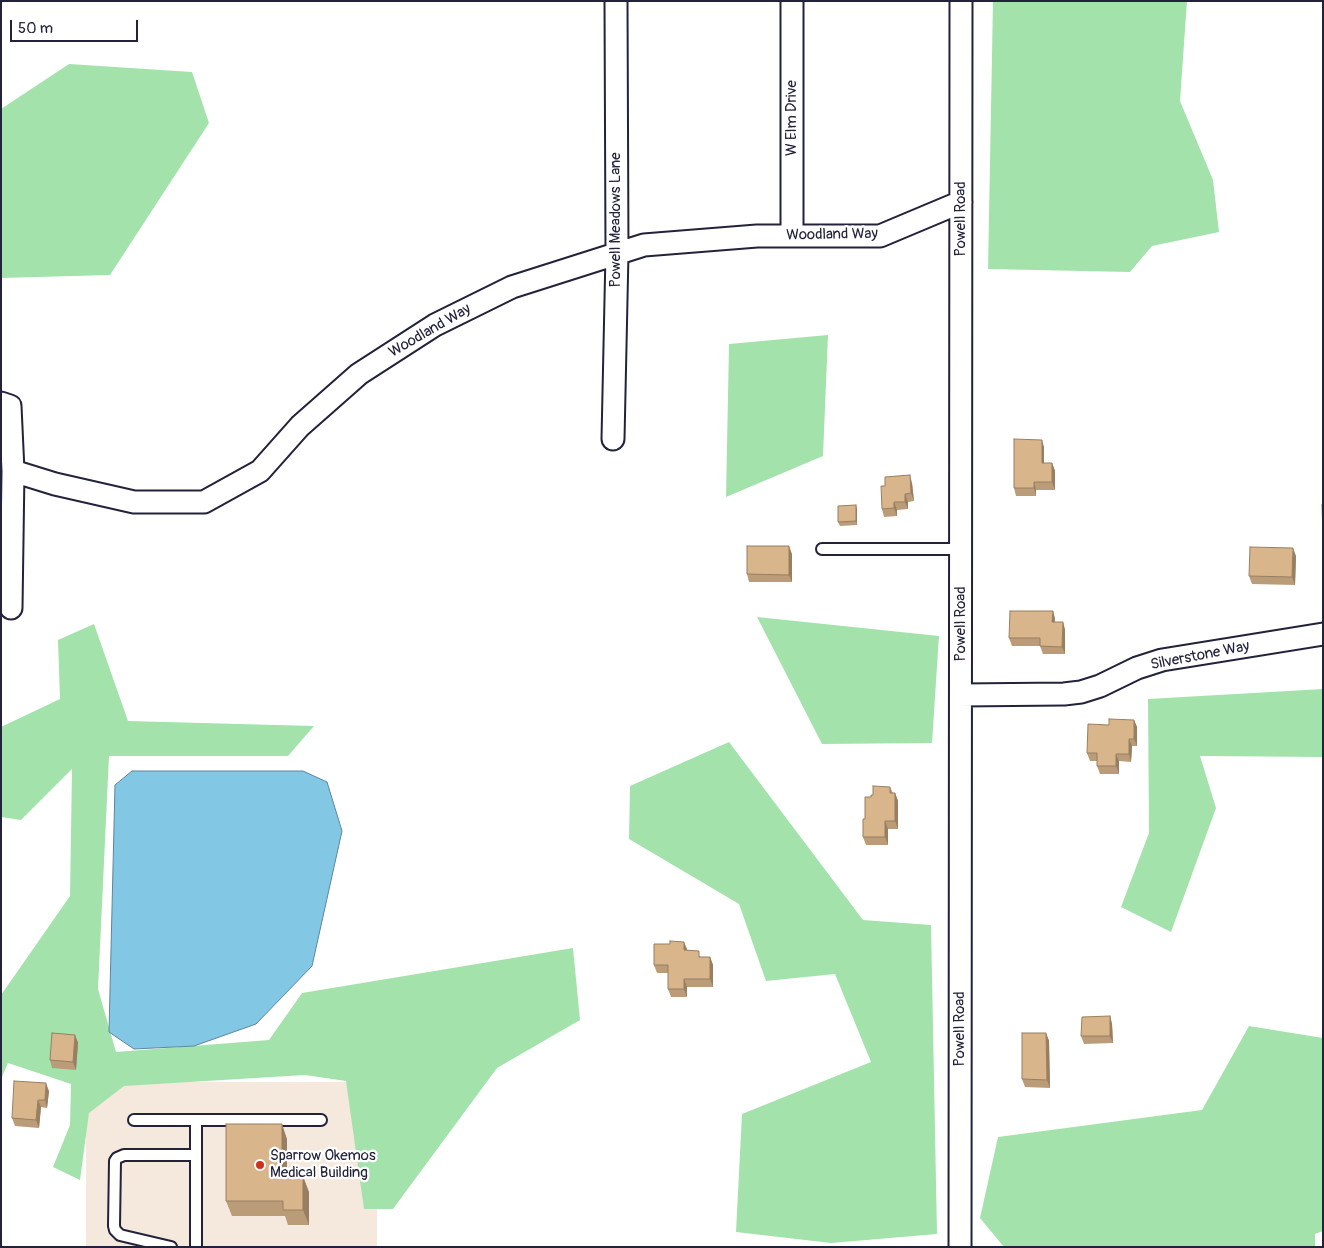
<!DOCTYPE html>
<html>
<head>
<meta charset="utf-8">
<style>
	body { margin:0 }
	#map { position:relative; width:1324px; height:1248px; overflow:hidden; background:#fff; font-family:Pangolin,sans-serif }
	canvas { display:block }
	.frame { position:absolute; inset:0; border:2px solid #22223b; pointer-events:none }
	.scale { position:absolute; left:10px; top:20px; width:128px; height:22px; box-sizing:border-box; border:2px solid #22223b; border-top:0; padding-left:6px; font-size:15px; line-height:18px; white-space:nowrap; color:#22223b; -webkit-text-stroke:4px #fff; paint-order:stroke }
</style>
</head>
<body>
<div id="map">
<canvas width="1324" height="1248"></canvas>
<div class="frame"></div>
<div class="scale">50 m</div>
</div>
<script>
const c = document.querySelector('canvas').getContext('2d');
c.lineJoin = 'round';
function paint(path, color) { c.fillStyle = color; c.fill(path, 'evenodd'); }
const shape = rows => new Path2D(rows.map(r => 'M' + r).join(''));
function trace(path, color, width, dash) { c.strokeStyle = color; c.lineWidth = width; c.lineCap = dash ? 'butt' : 'round'; c.setLineDash(dash || []); c.stroke(path); }
function write(font, color, halo, rows, align = 'center') {
  c.font = font + ' Pangolin,sans-serif'; c.lineWidth = 4.5; c.setLineDash([]); c.textBaseline = 'middle'; c.strokeStyle = halo; c.fillStyle = color; for (const [text, x, y, turn = 0] of rows) {
    c.save(); c.translate(x, y); c.rotate((+turn || 0) * Math.PI / 180); c.textAlign = isNaN(turn) ? turn : align; if (halo) c.strokeText(text, 0, 0); c.fillText(text, 0, 0); c.restore();
  }
}
paint(shape([
	[86,1082,377,1082,377,1247,86,1247]
]), '#f4e9dc');
paint(shape([
	[993,1,1187,1,1180,101,1213,180,1219,232,1152,246,1130,272,988,269],
	[69,64,192,72,209,123,110,275,1,278,1,109],
	[828,335,823,456,726,497,729,344],
	[757,617,939,636,932,743,822,744],
	[94,624,128,721,314,726,288,756,109,756,98,989,116,1052,269,1040,302,993,573,948,580,1020,497,1068,393,1209,364,1209,346,1081,305,1075,124,1086,89,1113,80,1180,53,1167,70,1125,71,1084,8,1063,1,1079,1,995,70,896,72,769,21,820,1,817,1,727,60,699,58,640],
	[1323,689,1323,757,1200,756,1216,808,1171,932,1121,907,1149,833,1148,699],
	[729,742,863,920,931,925,937,1234,831,1243,736,1232,742,1114,871,1062,835,974,766,981,739,904,629,839,630,786],
	[1249,1026,1323,1038,1323,1231,1315,1234,1315,1247,1004,1247,980,1218,998,1137,1202,1110]
]), '#a3e3ab');
const water = shape([
	[132,771,303,771,327,782,342,831,312,966,256,1024,194,1046,134,1049,109,1032,115,785,132,771]
]);
paint(water, '#82c7e3');
trace(water, '#5c85a0', 1);
const service = shape([
	[822,549,961,549],
	[134,1120,321,1120],
	[196,1120,196,1247],
	[171,1247,124,1236,120,1235,115,1230,114,1226,115,1161,117,1158,124,1155,196,1155]
]);
const minor = shape([
	[792,1,792,236],
	[1,403,10,406,13,471,11,608],
	[613,439,617,253,616,1],
	[13,471,55,484,134,502,204,502,260,471,300,426,359,374,435,325,512,287,644,245,757,236,880,236,961,202],
	[961,695,1064,694,1081,692,1100,686,1137,668,1162,660,1323,634],
	[960,1247,961,1]
]);
trace(service, '#22223b', 14);
trace(minor, '#22223b', 25);
trace(service, '#fff', 10);
trace(minor, '#fff', 21);
paint(shape([
	[1044,447,1044,463,1052,463,1055,471,1055,490,1036,490,1036,496,1016,496,1014,488],
	[912,483,914,501,908,502,908,509,897,510,897,516,884,517,882,509],
	[857,509,857,525,840,526,838,522],
	[792,554,792,582,749,582,747,574],
	[1296,556,1295,585,1252,584,1249,576],
	[1053,611,1055,619,1055,622,1063,622,1065,630,1065,654,1043,654,1040,646,1012,646,1009,638],
	[1134,720,1137,727,1137,746,1132,746,1131,762,1119,761,1119,774,1100,774,1097,766,1097,761,1090,761,1087,753,1109,725],
	[890,787,893,793,895,793,898,801,898,829,888,829,888,845,866,845,863,837,865,819,871,797],
	[687,950,701,957,710,957,713,965,713,987,687,987,687,997,671,997,668,989,668,973,657,973,654,965],
	[1110,1016,1112,1024,1113,1043,1084,1044,1081,1036],
	[1046,1033,1049,1041,1050,1088,1025,1087,1022,1079],
	[75,1035,78,1043,76,1070,52,1068,50,1060],
	[49,1091,47,1108,41,1107,39,1128,15,1126,12,1118],
	[287,1139,287,1176,309,1192,309,1225,288,1225,285,1216,232,1216,226,1201]
]), '#bb9c78');
paint(shape([
	[1042,440,1044,447,1044,471,1042,463],
	[1052,463,1055,471,1055,490,1052,482],
	[910,475,912,483,914,501,911,493],
	[1034,482,1036,490,1036,496,1034,488],
	[905,494,908,502,908,509,905,502],
	[894,502,897,510,897,516,894,508],
	[856,505,857,509,857,525,856,521],
	[789,546,792,554,792,582,789,575],
	[1293,548,1296,556,1295,585,1292,577],
	[1053,611,1055,619,1055,630,1052,622],
	[1063,622,1065,630,1065,654,1062,647],
	[1134,720,1137,727,1137,746,1134,739],
	[1129,739,1132,746,1131,762,1129,754],
	[1116,754,1119,761,1119,774,1116,766],
	[895,793,898,801,898,829,895,821],
	[885,821,888,829,888,845,885,837],
	[684,942,687,949,687,957,684,950],
	[710,957,713,965,713,987,710,979],
	[684,979,687,987,687,997,684,989],
	[1110,1016,1112,1024,1113,1043,1110,1036],
	[1046,1033,1049,1041,1050,1088,1047,1080],
	[75,1035,78,1043,76,1070,73,1062],
	[46,1083,49,1091,47,1108,45,1100],
	[38,1100,41,1107,39,1128,36,1120],
	[282,1124,287,1139,287,1192,282,1176],
	[303,1176,309,1192,309,1225,303,1210]
]), '#987f61');
const building = shape([
	[1014,439,1042,440,1042,463,1052,463,1052,482,1034,482,1034,488,1014,488,1014,439],
	[910,475,911,493,905,494,905,502,894,502,894,508,882,509,881,486,885,486,885,477,910,475],
	[856,505,856,521,838,522,838,506,856,505],
	[1322,505,1323,505,1323,537,1322,505],
	[747,546,789,546,789,575,747,574,747,546],
	[1250,547,1293,548,1292,577,1249,576,1250,547],
	[1010,611,1053,611,1052,622,1063,622,1062,647,1040,646,1040,638,1009,638,1010,611],
	[1109,719,1134,720,1134,739,1129,739,1129,754,1116,754,1116,766,1097,766,1097,753,1087,753,1088,724,1109,725,1109,719],
	[873,786,890,787,890,793,895,793,895,821,885,821,885,837,863,837,863,819,865,819,865,797,871,797,871,795,873,795,873,786],
	[670,941,684,942,684,950,699,951,699,957,710,957,710,979,684,979,684,989,668,989,668,965,654,965,654,944,670,944,670,941],
	[1110,1016,1110,1036,1081,1036,1082,1017,1110,1016],
	[52,1033,75,1035,73,1062,50,1060,52,1033],
	[1022,1033,1046,1033,1047,1080,1022,1079,1022,1033],
	[14,1081,46,1083,45,1100,38,1100,36,1120,12,1118,14,1081],
	[226,1124,282,1124,282,1176,303,1176,303,1210,283,1210,283,1201,226,1201,226,1124]
]);
paint(building, '#d9b58b');
trace(building, '#987f61', 1);
for (const [x, y, r, color] of [
	[260,1165,5,"#c8321e"]
]) { const dot = new Path2D(); dot.arc(x, y, r, 0, 2 * Math.PI); c.fillStyle = color; c.fill(dot); trace(dot, '#fff', 2); }
write('15px', '#22223b', '#fff', [
	["W Elm Drive",792,118,-90],
	["Powell Road",961,219,-90],
	["Powell Meadows Lane",616,220,-90],
	["Woodland Way",832,235,-1],
	["Woodland Way",430,331,-30],
	["Powell Road",961,624,-90],
	["Silverstone Way",1200,656,-11],
	["Powell Road",960,1029,-90]
]);
write('15px', '#22223b', '#fff', [
	["Sparrow Okemos",270,1156],
	["Medical Building",270,1173]
], 'left');
</script>
</body>
</html>
